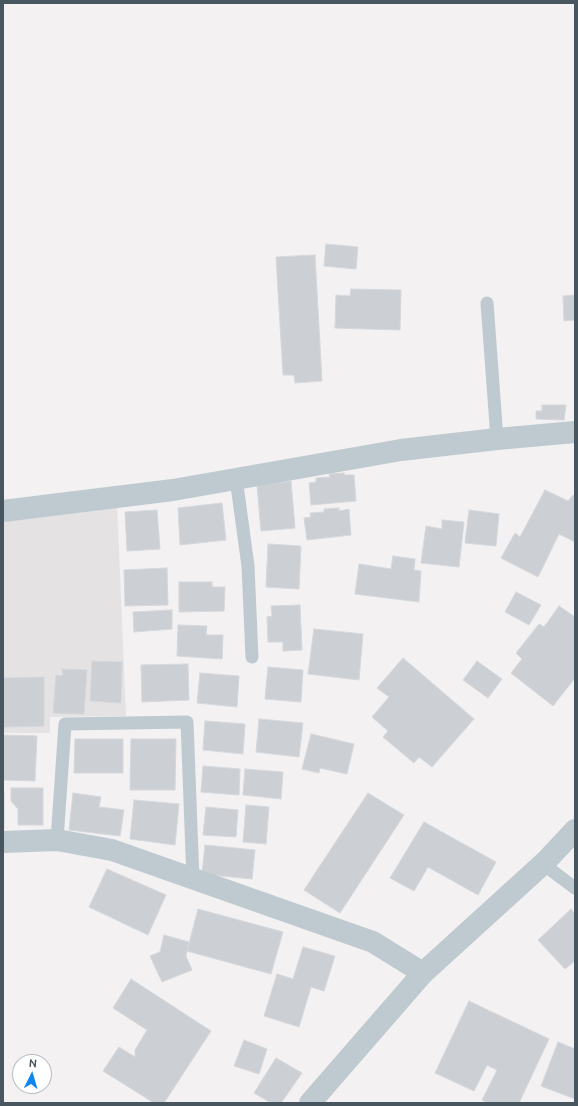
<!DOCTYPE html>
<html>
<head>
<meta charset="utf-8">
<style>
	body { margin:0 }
	#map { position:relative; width:578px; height:1106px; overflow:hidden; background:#f3f1f1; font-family:Ubuntu,sans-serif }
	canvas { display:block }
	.frame { position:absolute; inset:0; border:4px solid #47565f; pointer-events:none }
	.north { position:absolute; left:12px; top:1054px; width:40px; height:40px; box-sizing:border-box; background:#fff; border:1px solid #b5bbbf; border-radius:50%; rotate:5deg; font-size:11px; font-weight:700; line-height:16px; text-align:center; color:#47565f }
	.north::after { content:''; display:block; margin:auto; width:14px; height:18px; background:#0f85ef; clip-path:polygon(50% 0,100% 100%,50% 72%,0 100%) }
</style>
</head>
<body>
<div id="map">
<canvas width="578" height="1106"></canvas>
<div class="frame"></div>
<div class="north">N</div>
</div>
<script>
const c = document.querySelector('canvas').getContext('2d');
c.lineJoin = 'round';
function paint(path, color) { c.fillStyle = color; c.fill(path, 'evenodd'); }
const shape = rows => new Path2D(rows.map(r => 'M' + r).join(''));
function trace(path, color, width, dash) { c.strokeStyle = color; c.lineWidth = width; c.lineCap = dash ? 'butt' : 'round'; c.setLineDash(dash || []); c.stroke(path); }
paint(shape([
	[117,503,126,716,50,717,50,733,3,733,3,521]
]), '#e4e2e3');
const building = shape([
	[326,244,358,247,356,269,324,266,326,244],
	[315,255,322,381,295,383,294,375,283,375,276,257,315,255],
	[351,289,401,290,400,330,335,328,336,295,350,296,351,289],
	[575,295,575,320,564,321,563,296,575,295],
	[542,405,566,405,564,420,536,419,536,411,542,411,542,405],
	[344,473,344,475,354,475,356,501,311,505,309,483,316,482,316,478,330,477,329,474,344,473],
	[291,481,295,528,261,531,257,485,291,481],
	[545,490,568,501,573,495,575,497,575,542,559,534,538,577,501,558,515,533,520,537,545,490],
	[222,503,226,540,180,545,178,508,222,503],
	[339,508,339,511,349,509,351,535,307,540,304,518,311,517,310,513,324,512,324,509,339,508],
	[157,510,160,549,127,551,125,512,157,510],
	[469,510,499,514,496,546,465,543,469,510],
	[442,520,464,522,459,567,421,563,426,526,442,529,442,520],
	[268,544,301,546,299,589,266,587,268,544],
	[393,556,415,559,414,570,421,571,419,602,355,594,359,564,391,569,393,556],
	[167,568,168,605,125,606,124,570,167,568],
	[179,582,212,582,212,587,225,587,224,611,179,612,179,582],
	[516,592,541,605,529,625,505,612,516,592],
	[300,605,302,650,283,651,283,642,268,642,267,617,272,616,271,606,300,605],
	[559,606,575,617,575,678,553,706,511,673,522,659,516,653,539,624,544,627,559,606],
	[172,610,172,629,134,632,133,612,172,610],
	[178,625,207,626,206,635,223,635,222,659,177,656,178,625],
	[314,629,363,634,359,680,308,674,314,629],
	[403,658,474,719,432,767,419,757,414,763,383,737,388,731,372,717,389,697,377,688,403,658],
	[92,661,122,662,121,703,90,701,92,661],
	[477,661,502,679,488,698,463,680,477,661],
	[188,664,189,700,142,702,141,665,188,664],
	[268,667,303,670,301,702,265,699,268,667],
	[62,669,87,670,84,714,53,713,56,675,63,676,62,669],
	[200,673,239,676,237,707,197,703,200,673],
	[44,677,44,726,3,727,3,678,44,677],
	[259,719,303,723,299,757,256,752,259,719],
	[205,721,245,724,243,754,203,750,205,721],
	[311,734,354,744,347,774,320,768,319,773,302,769,311,734],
	[3,735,37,736,35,781,3,780,3,735],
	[75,739,123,739,123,773,74,773,75,739],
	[131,739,176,739,175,790,130,790,131,739],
	[203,766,240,769,239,795,201,792,203,766],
	[245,769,283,772,281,799,243,795,245,769],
	[11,788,43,788,43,825,18,825,18,809,11,801,11,788],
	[3,791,4,791,4,829,3,829,3,791],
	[73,793,101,797,99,807,124,810,120,836,69,830,73,793],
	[368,793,404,815,340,913,304,890,368,793],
	[134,800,179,804,175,845,130,839,134,800],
	[246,805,269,807,266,844,243,842,246,805],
	[206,807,238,810,236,837,203,835,206,807],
	[424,822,496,862,478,895,428,867,414,891,390,878,424,822],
	[205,845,255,850,252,879,202,874,205,845],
	[107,869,166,895,148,935,89,907,107,869],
	[198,909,283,932,271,974,187,951,198,909],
	[571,909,575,914,575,961,565,969,538,940,571,909],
	[164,935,189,942,186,956,192,970,162,982,150,956,160,952,164,935],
	[303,947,335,956,324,991,311,987,299,1027,264,1016,277,974,293,979,303,947],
	[131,979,211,1031,164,1103,154,1103,103,1071,119,1047,135,1057,135,1050,147,1030,113,1008,131,979],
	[469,1001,549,1039,519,1103,488,1103,482,1100,497,1070,487,1065,474,1091,435,1073,469,1001],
	[244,1040,267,1049,259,1074,234,1066,244,1040],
	[558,1042,575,1049,575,1099,541,1086,558,1042],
	[276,1058,302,1073,281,1103,271,1103,254,1093,276,1058]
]);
paint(building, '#ccd0d5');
trace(building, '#d4d7dc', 1);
trace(shape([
	[487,303,497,439],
	[236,478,248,566,252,657],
	[57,840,65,724,187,722,193,880],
	[543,864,575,888]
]), '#becad0', 13);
trace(shape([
	[3,511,173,490,401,450,497,439,575,432],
	[3,842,57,840,112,850,373,942,423,973]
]), '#becad0', 22);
trace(shape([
	[310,1103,423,973,545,862,575,830]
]), '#becad0', 22);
</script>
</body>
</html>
